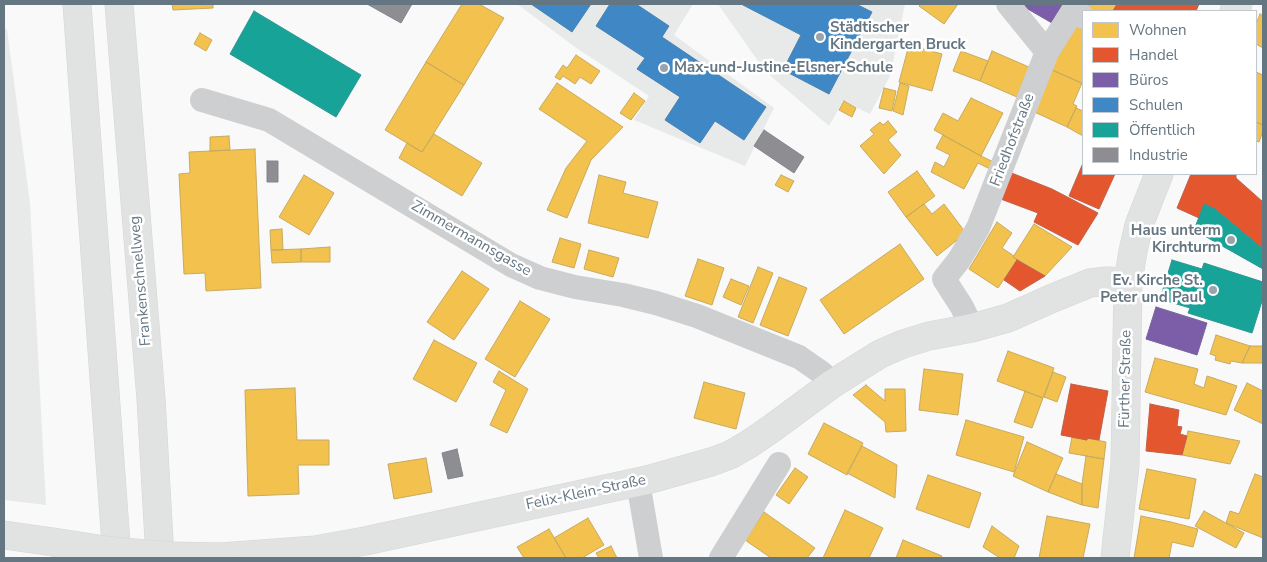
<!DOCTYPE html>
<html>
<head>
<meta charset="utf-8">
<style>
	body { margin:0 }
	#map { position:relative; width:1267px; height:562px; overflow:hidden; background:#f9f9f9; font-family:"Nunito Sans",sans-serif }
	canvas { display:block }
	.frame { position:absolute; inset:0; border:5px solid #657683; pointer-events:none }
	.legend { position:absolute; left:1082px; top:10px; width:175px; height:165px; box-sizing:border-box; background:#fff; border:1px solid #c1c8cd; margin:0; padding:6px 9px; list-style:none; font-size:15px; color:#657683 }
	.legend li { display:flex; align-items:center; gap:10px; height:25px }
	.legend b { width:25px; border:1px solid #c1c8cd }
</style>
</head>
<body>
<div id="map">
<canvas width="1267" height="562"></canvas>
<div class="frame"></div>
<ul class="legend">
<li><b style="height:14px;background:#f2c14e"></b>Wohnen</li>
<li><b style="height:14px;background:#e4572e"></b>Handel</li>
<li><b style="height:14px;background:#7b5ea7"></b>Büros</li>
<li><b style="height:14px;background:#3f88c5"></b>Schulen</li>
<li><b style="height:14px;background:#17a398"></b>Öffentlich</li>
<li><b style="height:14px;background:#8d8d92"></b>Industrie</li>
</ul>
</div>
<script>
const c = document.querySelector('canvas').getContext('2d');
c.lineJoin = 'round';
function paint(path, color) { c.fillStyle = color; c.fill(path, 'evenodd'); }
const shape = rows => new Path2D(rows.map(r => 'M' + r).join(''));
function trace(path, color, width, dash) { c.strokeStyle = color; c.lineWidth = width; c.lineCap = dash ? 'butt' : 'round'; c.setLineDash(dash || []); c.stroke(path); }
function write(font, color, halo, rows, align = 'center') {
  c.font = font + ' "Nunito Sans",sans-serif'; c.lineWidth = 5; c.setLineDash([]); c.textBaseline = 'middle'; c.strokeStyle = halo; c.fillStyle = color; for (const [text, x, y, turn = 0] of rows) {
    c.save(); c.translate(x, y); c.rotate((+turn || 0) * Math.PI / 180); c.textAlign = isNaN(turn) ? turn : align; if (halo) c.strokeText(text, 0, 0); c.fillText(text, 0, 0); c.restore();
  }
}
paint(shape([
	[517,4,693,4,674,35,774,108,745,166,634,120,649,96,575,47],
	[718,4,905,4,890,76,870,114,843,101,829,126,765,71],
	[4,29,7,29,30,203,46,505,4,500]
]), '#e8e9e9');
const homes = shape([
	[172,4,213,4,213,8,173,10,172,4],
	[462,4,479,4,504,18,464,85,426,62,462,4],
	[921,4,958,4,944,24,919,6,921,4],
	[1085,4,1117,4,1113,11,1092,11,1085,4],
	[1260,14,1263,16,1263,48,1256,44,1256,24,1260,14],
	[1070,23,1083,29,1083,84,1050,69,1070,23],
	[200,33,212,40,206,51,194,44,200,33],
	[909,45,942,54,932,91,899,82,909,45],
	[961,51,988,61,980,81,953,71,961,51],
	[992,51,1029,67,1017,97,980,81,992,51],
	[576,55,600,71,591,84,580,77,575,84,563,76,560,80,555,77,563,65,567,68,576,55],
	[426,62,464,85,422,152,385,130,426,62],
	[1050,69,1082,83,1073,104,1077,106,1067,127,1030,110,1050,69],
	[1256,72,1263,75,1263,125,1256,122,1256,72],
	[557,83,623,127,591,160,567,218,547,210,566,168,587,141,539,109,557,83],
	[900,83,909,86,903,115,893,111,900,83],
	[884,88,896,91,892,111,879,108,884,88],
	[634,93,645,101,631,120,620,113,634,93],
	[971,98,1003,113,981,156,934,130,943,113,958,121,971,98],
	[844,101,856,108,852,117,839,110,844,101],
	[1076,108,1083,111,1083,136,1067,127,1076,108],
	[888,121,897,132,888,140,901,155,884,174,860,146,874,134,870,130,880,122,883,125,888,121],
	[1256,122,1263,125,1263,131,1259,142,1256,141,1256,122],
	[434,134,482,163,462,196,399,158,407,143,422,152,434,134],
	[943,135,981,156,998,164,994,171,978,163,964,189,931,172,935,162,944,167,950,155,936,148,943,135],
	[229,136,230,150,210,151,210,137,229,136],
	[255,149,261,288,206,291,205,273,184,274,179,174,190,173,189,152,255,149],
	[917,171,935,196,906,217,888,192,917,171],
	[304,175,334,193,309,235,279,217,304,175],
	[599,175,626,182,623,193,658,202,648,238,588,223,599,175],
	[781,175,794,181,788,192,775,185,781,175],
	[924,204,932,214,944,204,966,233,937,256,906,217,924,204],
	[997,222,1012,233,1002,248,1014,256,1013,257,1017,260,998,288,969,269,997,222],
	[1034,224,1072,247,1045,276,1013,257,1034,224],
	[282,229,283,250,271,250,270,230,282,229],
	[560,238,581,244,574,268,552,262,560,238],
	[900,244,924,279,844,334,820,300,900,244],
	[330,247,330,262,301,262,301,249,330,247],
	[301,249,301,262,272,263,271,250,301,249],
	[589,250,619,258,613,277,584,269,589,250],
	[698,259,724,268,712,305,685,296,698,259],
	[758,267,773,273,753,323,738,317,758,267],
	[462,271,489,289,454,340,427,322,462,271],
	[779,277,807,288,788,336,760,325,779,277],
	[731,279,749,286,741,305,723,297,731,279],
	[520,301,550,319,515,377,485,359,520,301],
	[1216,335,1250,346,1242,363,1231,361,1230,364,1215,360,1216,356,1210,354,1216,335],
	[434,340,477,363,456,402,413,379,434,340],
	[1250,346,1263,346,1263,363,1242,363,1250,346],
	[1008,351,1054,368,1043,398,997,381,1008,351],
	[1155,358,1198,369,1194,384,1204,388,1207,376,1237,386,1226,415,1145,392,1155,358],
	[924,369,963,374,958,415,919,410,924,369],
	[499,371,528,389,507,433,490,425,506,390,493,382,499,371],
	[1053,372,1066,377,1057,402,1044,397,1053,372],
	[704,382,745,393,736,429,694,418,704,382],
	[1247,383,1263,391,1263,424,1234,410,1247,383],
	[866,385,885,401,885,389,905,389,906,431,886,432,885,422,853,395,866,385],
	[295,388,297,440,329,440,329,465,298,465,299,494,248,496,245,390,295,388],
	[1025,391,1043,398,1032,428,1014,422,1025,391],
	[966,420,1024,437,1014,472,956,455,966,420],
	[824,423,863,443,847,475,808,454,824,423],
	[1188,431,1240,441,1230,464,1182,455,1188,431],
	[1072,437,1087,440,1087,438,1106,442,1104,459,1069,453,1072,437],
	[1027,442,1063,458,1048,492,1013,476,1027,442],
	[862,446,897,465,895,498,847,473,862,446],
	[1086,456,1104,459,1098,508,1082,505,1082,484,1086,456],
	[426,458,432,492,394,499,388,464,426,458],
	[795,468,808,477,789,504,776,495,795,468],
	[1147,469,1196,479,1189,519,1139,509,1147,469],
	[1056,474,1082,484,1082,505,1048,492,1056,474],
	[1255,474,1263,477,1263,538,1226,523,1230,511,1239,514,1255,474],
	[928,475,981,493,969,528,916,509,928,475],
	[845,510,883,528,869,558,823,558,845,510],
	[1204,511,1244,533,1236,548,1195,526,1204,511],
	[764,512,815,548,807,558,771,558,745,540,764,512],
	[1047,516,1090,524,1083,558,1039,558,1047,516],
	[1141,516,1171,522,1198,529,1193,547,1172,542,1169,558,1134,558,1141,516],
	[588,518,604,545,582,558,566,558,554,538,588,518],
	[992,526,1019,546,1014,558,1000,558,983,547,992,526],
	[549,529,566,558,524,558,517,547,549,529],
	[903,540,942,556,941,558,896,558,903,540],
	[611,546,617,558,599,558,596,553,611,546]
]);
paint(homes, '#f2c14e');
trace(homes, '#c8aa5e', 1);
const shops = shape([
	[1117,4,1199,4,1196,11,1113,11,1117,4],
	[1083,163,1083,174,1115,174,1099,209,1069,196,1083,163],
	[1009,172,1052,189,1098,213,1078,245,1034,222,1038,213,998,198,1009,172],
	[1191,174,1236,174,1236,178,1263,202,1263,249,1215,209,1204,204,1199,218,1177,208,1191,174],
	[1017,260,1045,276,1020,291,1004,280,1017,260],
	[1071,384,1108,391,1099,440,1087,438,1087,440,1061,435,1071,384],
	[1150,404,1179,410,1177,426,1182,427,1180,434,1187,436,1182,455,1146,451,1150,404]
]);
paint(shops, '#e4572e');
trace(shops, '#be6048', 1);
const offices = shape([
	[1019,4,1063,4,1052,23,1019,4],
	[1156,307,1207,323,1197,355,1146,339,1156,307]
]);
paint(offices, '#7b5ea7');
trace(offices, '#74659c', 1);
const schools = shape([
	[531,4,591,4,572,32,531,4],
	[610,4,636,4,669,26,662,37,766,107,744,140,715,121,700,143,665,120,680,97,637,69,645,58,596,26,610,4],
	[741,4,856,4,872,12,829,94,783,70,801,35,741,4]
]);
paint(schools, '#3f88c5');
trace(schools, '#4a83b1', 1);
const public = shape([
	[254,11,361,75,336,117,230,54,254,11],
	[1204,204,1215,209,1263,249,1263,269,1194,230,1204,204],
	[1172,260,1202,269,1204,263,1263,282,1263,298,1252,333,1188,313,1190,308,1160,299,1172,260]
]);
paint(public, '#17a398');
trace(public, '#2e9692', 1);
const industry = shape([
	[367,4,412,4,401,23,367,4],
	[764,130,804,157,794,173,754,146,764,130],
	[267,161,278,161,278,182,267,182,267,161],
	[457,449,463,476,448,479,442,453,457,449]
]);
paint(industry, '#8d8d92');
trace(industry, '#81868e', 1);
const secondary = shape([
	[1234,11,1238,4],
	[4,535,53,542],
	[221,557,315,550,365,541,647,480,711,462,730,455,749,444,771,429,832,384,880,354,903,344,929,336,972,328,1008,318,1053,298,1090,283,1106,281,1128,282],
	[1115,558,1125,465,1128,282,1133,251,1139,225,1159,174]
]);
const highway = shape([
	[77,4,117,558],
	[119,4,151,399,160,558]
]);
trace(secondary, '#d5d6d7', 29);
trace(highway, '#d5d6d6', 29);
trace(shape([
	[1008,4,1047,52],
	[202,100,269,120,511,265,540,278,575,287,623,295,656,303,697,316,799,357,822,373,832,384],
	[972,328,962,307,944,279,959,260,978,228,1047,52,1074,9,1083,17],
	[638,482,651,558],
	[721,558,779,464]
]), '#cecfd0', 24);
trace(secondary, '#e1e2e2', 28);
trace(highway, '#e1e2e2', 28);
const secondaryBridge = shape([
	[53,542,111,551,170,556,221,557]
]);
trace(secondaryBridge, '#d5d6d7', 29, []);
trace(secondaryBridge, '#e1e2e2', 28);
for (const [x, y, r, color] of [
	[820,37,5,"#99a4ac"],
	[664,68,5,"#99a4ac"],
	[1231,240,5,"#99a4ac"],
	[1213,290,5,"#99a4ac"]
]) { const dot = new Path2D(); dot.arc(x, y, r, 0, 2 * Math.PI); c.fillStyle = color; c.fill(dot); trace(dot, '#fff', 2); }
write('bold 15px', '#657683', '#fff', [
	["Städtischer",830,28],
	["Kindergarten Bruck",830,45],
	["Max-und-Justine-Elsner-Schule",674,68],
	["Haus unterm",1221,231,"right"],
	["Kirchturm",1221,248,"right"],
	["Ev. Kirche St.",1203,281,"right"],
	["Peter und Paul",1203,298,"right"]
], 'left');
write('15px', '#657683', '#fff', [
	["Friedhofstraße",1013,140,-69],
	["Zimmermannsgasse",471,239,30],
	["Frankenschnellweg",141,281,-95],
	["Fürther Straße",1126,379,-89],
	["Felix-Klein-Straße",586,493,-12]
]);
</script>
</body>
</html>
